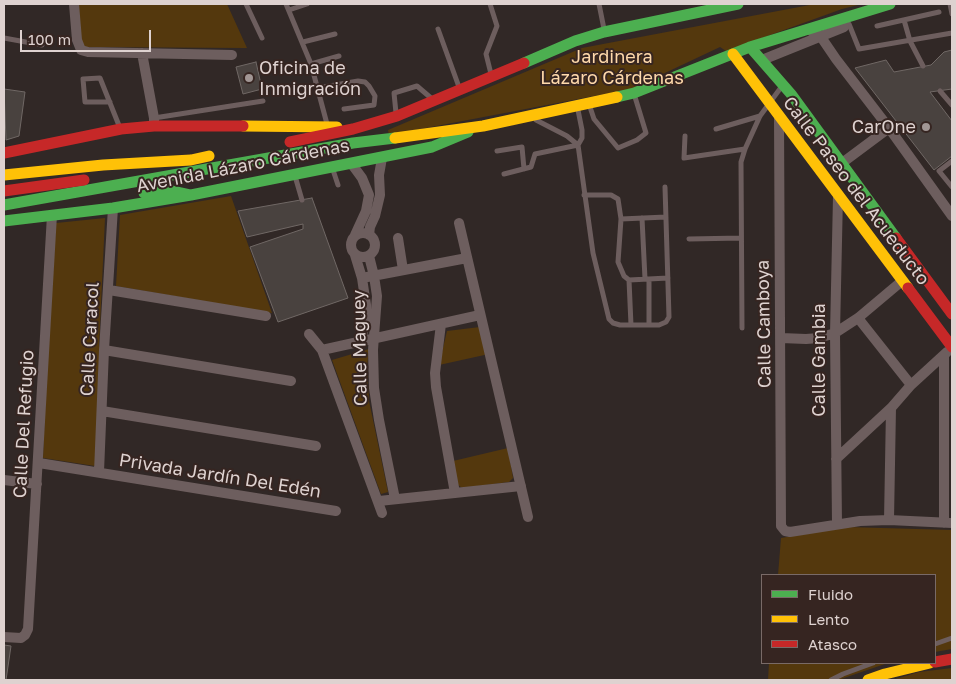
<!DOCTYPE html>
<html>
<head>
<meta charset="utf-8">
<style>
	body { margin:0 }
	#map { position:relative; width:956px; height:684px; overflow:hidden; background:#312826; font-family:"Golos Text",sans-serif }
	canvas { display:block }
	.frame { position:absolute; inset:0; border:5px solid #ded2d0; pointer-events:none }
	.legend { position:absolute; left:761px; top:574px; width:175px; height:90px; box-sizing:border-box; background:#362521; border:1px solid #796a67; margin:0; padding:6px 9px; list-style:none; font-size:15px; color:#ded2d0 }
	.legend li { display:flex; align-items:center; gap:10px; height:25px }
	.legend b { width:25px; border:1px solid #796a67 }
	.scale { position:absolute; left:20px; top:30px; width:131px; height:22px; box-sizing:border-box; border:2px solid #ded2d0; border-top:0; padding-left:6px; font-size:15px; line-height:18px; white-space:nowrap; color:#ded2d0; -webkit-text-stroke:4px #362521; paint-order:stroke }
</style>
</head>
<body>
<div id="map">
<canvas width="956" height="684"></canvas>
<div class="frame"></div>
<ul class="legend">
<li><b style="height:6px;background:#4caf50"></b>Fluido</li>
<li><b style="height:6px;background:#ffc107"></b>Lento</li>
<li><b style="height:6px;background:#c62828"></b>Atasco</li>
</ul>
<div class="scale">100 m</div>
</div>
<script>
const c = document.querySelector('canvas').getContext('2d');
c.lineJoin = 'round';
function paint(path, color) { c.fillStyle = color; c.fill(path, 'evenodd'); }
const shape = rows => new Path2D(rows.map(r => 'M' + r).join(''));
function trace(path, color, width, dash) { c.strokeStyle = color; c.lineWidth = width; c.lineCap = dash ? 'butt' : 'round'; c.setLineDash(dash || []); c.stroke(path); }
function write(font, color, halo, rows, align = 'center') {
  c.font = font + ' "Golos Text",sans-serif'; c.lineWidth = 4; c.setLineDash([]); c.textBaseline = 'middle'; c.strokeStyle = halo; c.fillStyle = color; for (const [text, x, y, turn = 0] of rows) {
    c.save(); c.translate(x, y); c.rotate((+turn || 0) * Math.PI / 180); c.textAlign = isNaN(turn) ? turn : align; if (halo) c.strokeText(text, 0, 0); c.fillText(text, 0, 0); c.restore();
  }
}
paint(shape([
	[78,4,227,4,247,48,81,47],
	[815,4,862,4,842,9,726,51,720,47,631,89,389,135,388,130,582,48],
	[231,196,272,313,116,286,120,215],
	[105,218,99,347,103,347,95,466,43,458,46,387,56,223],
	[480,327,489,354,439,365,447,331],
	[369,349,367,367,369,401,388,492,381,494,332,360],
	[508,448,513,478,509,482,462,488,458,485,453,461],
	[847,527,952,530,952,649,935,652,935,575,778,575,781,538],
	[769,663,888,663,838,680,768,680],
	[952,668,952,679,941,680,892,680,919,672]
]), '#54380d');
const building = shape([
	[952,50,952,89,930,92,952,121,952,156,934,170,855,68,886,60,894,72,931,65,944,52,952,50],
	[256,62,262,89,243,94,236,67,256,62],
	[4,89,25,92,19,136,6,140,4,89],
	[312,198,348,298,278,322,250,247,303,229,303,224,247,237,238,211,312,198],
	[4,645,11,646,6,680,4,680,4,645]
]);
paint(building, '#49423f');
trace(building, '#706865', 1);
trace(shape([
	[246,4,262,38],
	[286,4,311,64,327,124],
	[490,4,497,26,486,54,491,74],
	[599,4,604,29],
	[950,4,952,14],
	[289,10,307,4],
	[904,20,910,41,923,66],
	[849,24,859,49,952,33],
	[877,26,939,12],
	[438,29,459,87],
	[4,38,42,45],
	[303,42,335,34],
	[311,64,339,56],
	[318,88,358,81,365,82,369,86,375,96,374,105,344,109],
	[940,91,952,105],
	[110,102,85,102,83,79,100,78,120,128],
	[590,107,594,119,618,148,637,140,646,133,635,97],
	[578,110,582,130,582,138,578,145,593,253,609,319,613,323,620,325,659,325,666,322,669,317,665,187],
	[396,113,394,93,417,86,431,98],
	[154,118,263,101],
	[536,120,567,136,578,145],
	[716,129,760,116],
	[685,136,684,158,745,149],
	[497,151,522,147,524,169],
	[952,161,939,171,952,187],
	[332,167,338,185],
	[504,174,531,167,535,154,578,145],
	[295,176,302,200],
	[584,195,611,195,618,199,621,219,618,262,624,276,629,280,668,278],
	[642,218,645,279],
	[621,219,666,217],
	[689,239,741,238],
	[649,279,649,325],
	[629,280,631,325],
	[742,328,741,162,745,149,760,116,782,86],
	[935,644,952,638],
	[831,680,843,674,873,663]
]), '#6d5e5e', 5);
trace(shape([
	[74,4,77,40,81,50,88,52,232,55],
	[808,29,821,37,836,59,889,128,952,216],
	[142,53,154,118,154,126],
	[762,60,844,27],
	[779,118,781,526,785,531,790,532,860,521,889,520,952,523],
	[351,163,362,178,369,195,366,211,355,235],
	[842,163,889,128],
	[459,223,528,517],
	'351 245a12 12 0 1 1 24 0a12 12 0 1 1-24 0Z',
	[369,235,370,227,375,216,380,195,379,175,382,158],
	[398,238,403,270],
	[355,255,362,278,366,305,366,319,361,341],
	[369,256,374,276,377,296,373,350,374,388,379,420,395,499],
	[362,278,467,258],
	[109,290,266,316],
	[858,318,911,385],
	[441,324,435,373,436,387,455,493],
	[309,334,322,350,382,513],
	[781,338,806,339,819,338,835,333,858,318,902,281],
	[104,350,291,381],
	[322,350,480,315],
	[944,355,944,523],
	[102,411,316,446],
	[836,459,891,408,911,385,947,352],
	[39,463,336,511],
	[99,472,104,350,113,208],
	[4,480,37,484],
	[379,501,521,486],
	[889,520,891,408],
	[837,524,835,333,838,196],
	[4,637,21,638,25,635,28,629,52,215]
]), '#6d5e5e', 10);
trace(shape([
	[750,47,791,94,896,238],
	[524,63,575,41,604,32,738,4],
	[617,97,634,93,750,47,890,4],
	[144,193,168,190,191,195],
	[4,205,353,143,395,138],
	[4,221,113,208,191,195,432,147,468,132]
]), '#4caf50', 11);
trace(shape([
	[733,54,908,288],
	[243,126,337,127],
	[395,138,483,126,617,97],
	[4,175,103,165,191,160,209,156],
	[868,680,885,674,930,663]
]), '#ffc107', 11);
trace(shape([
	[290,142,353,129,397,116,524,63],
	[4,153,121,129,154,126,243,126],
	[4,191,84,180],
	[896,238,952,314],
	[908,288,952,347],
	[935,662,952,659]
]), '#c62828', 11);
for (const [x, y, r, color] of [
	[249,78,5,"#a19694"],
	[926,127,5,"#a19694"]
]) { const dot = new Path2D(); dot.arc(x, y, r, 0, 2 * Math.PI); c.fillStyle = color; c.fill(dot); trace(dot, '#362521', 2); }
write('18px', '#ffd9ab', '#362521', [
	["Jardinera",612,57],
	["Lázaro Cárdenas",612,78]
]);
write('18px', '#ded2d0', '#362521', [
	["Oficina de",259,68],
	["Inmigración",259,89],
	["CarOne",916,127,"right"]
], 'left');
write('18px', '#ded2d0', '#362521', [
	["Avenida Lázaro Cárdenas",243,166,-11],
	["Calle Paseo del Acueducto",856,191,53],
	["Calle Camboya",764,324,-91],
	["Calle Caracol",90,339,-87],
	["Calle Maguey",360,348,-91],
	["Calle Gambia",819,360,-90],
	["Calle Del Refugio",24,424,-87],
	["Privada Jardín Del Edén",220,476,9]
]);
</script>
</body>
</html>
